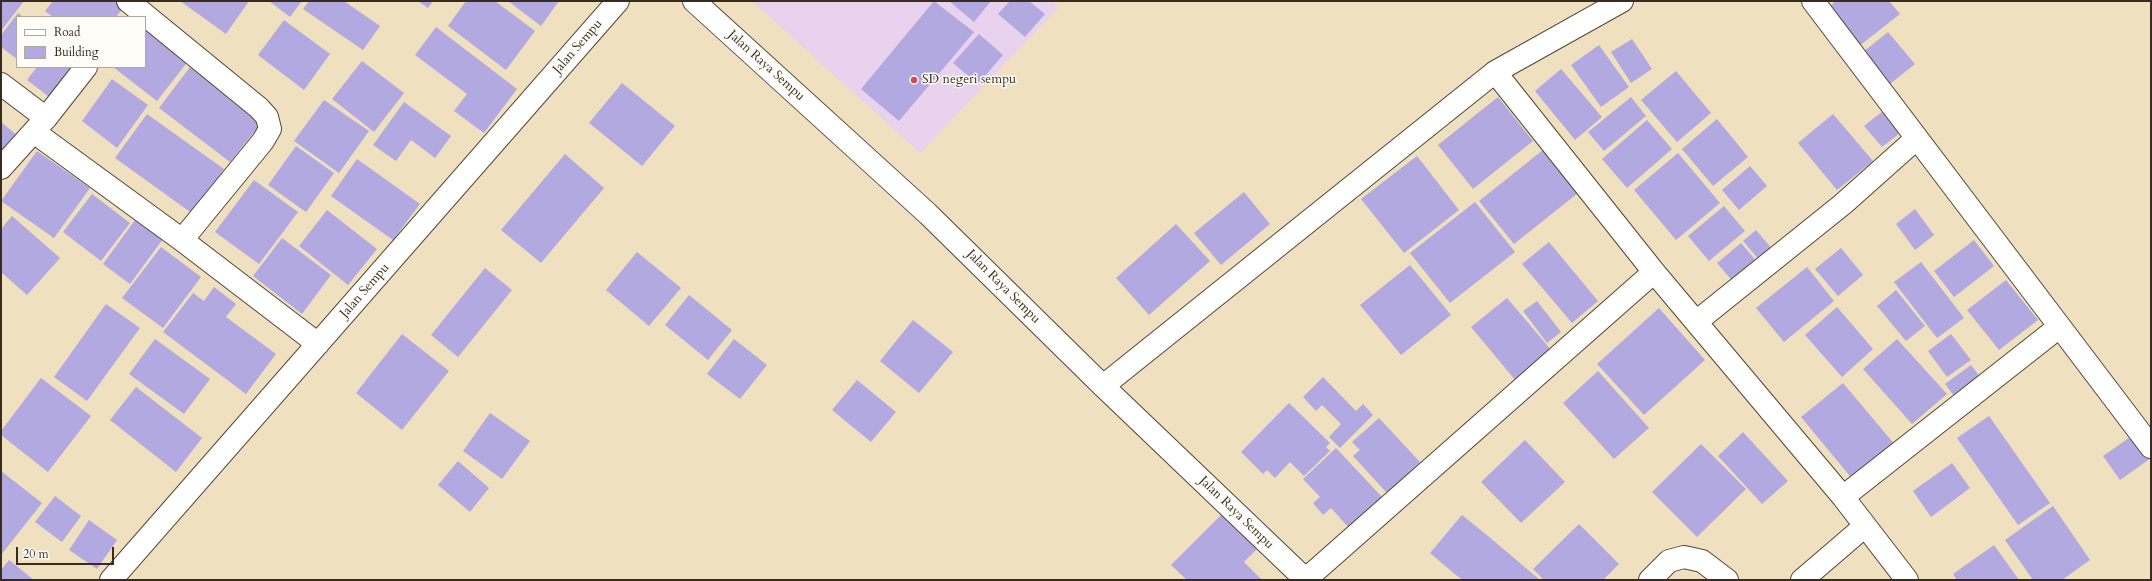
<!DOCTYPE html>
<html>
<head>
<meta charset="utf-8">
<style>
	body { margin:0 }
	#map { position:relative; width:2152px; height:581px; overflow:hidden; background:#efe0c0; font-family:Cardo,serif }
	canvas { display:block }
	.frame { position:absolute; inset:0; border:2px solid #3b2a1e; pointer-events:none }
	.legend { position:absolute; left:16px; top:16px; width:130px; height:52px; box-sizing:border-box; background:#fdfcf7; border:1px solid #afa8a0; margin:0; padding:5px 7px; list-style:none; font-size:12px; color:#3b2a1e }
	.legend li { display:flex; align-items:center; gap:8px; height:20px }
	.legend b { width:20px; border:1px solid #afa8a0 }
	.scale { position:absolute; left:16px; top:547px; width:98px; height:18px; box-sizing:border-box; border:2px solid #3b2a1e; border-top:0; padding-left:5px; font-size:12px; line-height:14px; white-space:nowrap; color:#3b2a1e; -webkit-text-stroke:3px #fdfcf7; paint-order:stroke }
</style>
</head>
<body>
<div id="map">
<canvas width="2152" height="581"></canvas>
<div class="frame"></div>
<ul class="legend">
<li><b style="height:5px;background:#fff"></b>Road</li>
<li><b style="height:11px;background:#b2a9e1"></b>Building</li>
</ul>
<div class="scale">20 m</div>
</div>
<script>
const c = document.querySelector('canvas').getContext('2d');
c.lineJoin = 'round';
function paint(path, color) { c.fillStyle = color; c.fill(path, 'evenodd'); }
const shape = rows => new Path2D(rows.map(r => 'M' + r).join(''));
function trace(path, color, width, dash) { c.strokeStyle = color; c.lineWidth = width; c.lineCap = dash ? 'butt' : 'round'; c.setLineDash(dash || []); c.stroke(path); }
function write(font, color, halo, rows, align = 'center') {
  c.font = font + ' Cardo,serif'; c.lineWidth = 3; c.setLineDash([]); c.textBaseline = 'middle'; c.strokeStyle = halo; c.fillStyle = color; for (const [text, x, y, turn = 0] of rows) {
    c.save(); c.translate(x, y); c.rotate((+turn || 0) * Math.PI / 180); c.textAlign = isNaN(turn) ? turn : align; if (halo) c.strokeText(text, 0, 0); c.fillText(text, 0, 0); c.restore();
  }
}
paint(shape([
	[752,1,1052,1,1059,7,920,153]
]), '#e8d2ee');
paint(shape([
	[1,1,24,1,1,31],
	[53,1,126,1,128,2,116,17,53,17,45,11],
	[180,1,249,1,226,34],
	[269,1,302,1,290,17],
	[309,1,344,1,380,26,363,50,303,9],
	[418,1,433,1,428,8],
	[466,1,495,1,535,31,506,70,448,26],
	[508,1,559,1,541,26],
	[934,1,974,32,899,121,861,89],
	[949,1,991,1,974,22],
	[1010,1,1029,1,1045,14,1025,37,998,14],
	[1836,1,1889,1,1900,14,1858,47,1827,8],
	[18,13,23,17,17,17,17,59,1,47,1,35],
	[284,20,330,54,304,90,258,55],
	[145,26,189,60,157,101,113,67,145,67],
	[436,27,517,89,484,133,454,111,467,94,415,55],
	[1888,32,1915,64,1890,84,1863,52],
	[979,34,1003,55,978,84,953,63],
	[1632,39,1652,69,1631,83,1611,52],
	[1599,45,1629,87,1601,107,1571,65],
	[362,61,404,93,374,132,332,99],
	[37,67,76,67,52,99,27,80],
	[190,67,262,122,230,162,159,108],
	[1561,69,1602,117,1575,140,1535,91],
	[1676,71,1711,113,1677,142,1641,100],
	[112,79,148,105,117,148,82,121],
	[622,83,675,126,642,166,589,123],
	[1498,97,1533,141,1473,189,1438,145],
	[1631,97,1646,116,1604,151,1588,132],
	[324,100,369,131,339,173,294,141],
	[404,102,451,136,435,158,411,140,396,161,373,145],
	[1883,111,1900,133,1882,147,1864,126],
	[147,114,224,169,193,214,115,158],
	[1833,114,1873,161,1837,190,1798,143],
	[1717,119,1748,157,1713,186,1682,149],
	[1647,120,1672,149,1627,188,1602,159],
	[1,122,20,138,1,161],
	[296,146,334,173,306,212,268,185],
	[1543,150,1578,193,1514,244,1479,201],
	[37,151,90,188,54,238,1,201],
	[1678,153,1720,203,1676,240,1634,190],
	[565,154,604,188,541,263,501,230],
	[1417,156,1459,210,1404,253,1361,199],
	[357,159,420,204,393,240,331,196],
	[1750,166,1767,186,1739,210,1722,190],
	[254,180,298,212,259,264,215,232],
	[1244,192,1270,224,1221,265,1194,233],
	[92,194,130,223,101,261,63,232],
	[1475,202,1515,252,1450,303,1410,253],
	[1724,206,1745,231,1709,261,1688,236],
	[1915,209,1934,235,1915,250,1896,224],
	[327,210,377,249,348,285,299,246],
	[12,216,60,258,27,295,1,272,1,229],
	[135,220,163,239,130,284,103,264],
	[1176,224,1210,261,1149,315,1116,278],
	[1756,230,1773,250,1760,261,1743,241],
	[282,238,331,275,302,314,253,276],
	[1974,240,1994,266,1954,297,1934,271],
	[1549,242,1598,301,1572,323,1522,264],
	[1741,243,1759,264,1735,284,1717,263],
	[161,247,201,277,163,328,122,298],
	[1841,248,1863,275,1838,296,1815,269],
	[637,252,681,288,649,326,606,290],
	[1921,262,1964,318,1937,338,1894,282],
	[1410,265,1451,315,1401,355,1360,305],
	[1807,267,1834,301,1784,342,1756,308],
	[485,268,512,290,458,357,431,335],
	[2006,280,2038,320,1999,350,1967,310],
	[214,287,236,304,226,317,276,354,246,394,163,332,193,293,204,301],
	[1896,290,1925,326,1906,341,1877,306],
	[689,295,732,330,708,360,665,325],
	[1507,298,1552,351,1516,381,1471,327],
	[1537,301,1561,332,1547,343,1523,311],
	[106,304,140,328,87,401,54,377],
	[1837,307,1873,349,1842,377,1805,335],
	[1659,308,1705,360,1644,415,1597,364],
	[913,320,953,352,919,393,880,361],
	[402,334,449,371,402,430,356,393],
	[1951,334,1971,360,1947,377,1928,351],
	[155,339,210,379,184,414,129,374],
	[734,339,767,365,740,399,707,374],
	[1897,339,1947,394,1912,424,1863,369],
	[1971,365,1984,382,1958,401,1945,384],
	[1598,371,1649,428,1614,459,1563,403],
	[1323,377,1356,411,1363,404,1373,415,1340,448,1329,437,1341,424,1322,405,1316,411,1303,397],
	[41,378,91,416,48,472,1,435,1,431],
	[857,380,896,412,871,442,832,410],
	[1843,383,1896,446,1854,481,1801,417],
	[136,387,202,438,176,472,110,420],
	[1289,403,1330,443,1326,447,1330,451,1304,476,1290,462,1275,478,1267,470,1263,474,1241,452],
	[490,413,530,441,502,479,463,451],
	[1989,416,2050,503,2018,525,1957,438],
	[1379,418,1420,462,1387,493,1353,456,1360,450,1352,442],
	[1743,432,1788,481,1762,504,1718,456],
	[2136,433,2151,452,2151,458,2120,480,2103,456],
	[1525,440,1565,482,1521,523,1481,482],
	[1701,444,1746,489,1697,537,1652,492],
	[1336,448,1382,497,1349,528,1331,508,1323,515,1313,503,1320,497,1303,479],
	[458,461,489,488,470,512,438,485],
	[1952,463,1970,488,1931,517,1913,491],
	[1,471,42,503,1,555],
	[55,496,81,516,62,542,35,522],
	[2053,506,2090,560,2062,580,2033,580,2005,540],
	[1225,511,1260,546,1244,562,1262,580,1187,580,1171,565],
	[1462,515,1488,536,1540,580,1463,580,1456,575,1430,553],
	[89,520,117,540,97,569,69,550],
	[1579,524,1619,564,1603,580,1544,580,1533,569],
	[1994,545,2019,580,1957,580,1953,574],
	[9,560,34,580,1,580,1,570]
]), '#b2a9e1');
const minor = shape([
	[128,1,259,108,267,117,270,129,263,141,182,240],
	[694,1,928,214,1103,386,1306,580],
	[1813,1,2151,447],
	[1495,72,1654,272,1843,497,1907,580],
	[1,84,46,118],
	[34,132,182,240,318,344],
	[1,168,46,118,86,67],
	[1696,322,1843,204,1917,138],
	[1103,386,1495,72,1622,1],
	[1843,497,2059,327],
	[111,580,618,1],
	[1305,580,1654,272],
	[1650,580,1669,561,1684,557,1702,561,1727,580],
	[1802,580,1865,526]
]);
trace(minor, '#564536', 24);
trace(minor, '#fff', 22);
for (const [x, y, r, color] of [
	[914,80,4,"#d1495b"]
]) { const dot = new Path2D(); dot.arc(x, y, r, 0, 2 * Math.PI); c.fillStyle = color; c.fill(dot); trace(dot, '#fdfcf7', 1.5); }
write('13px', '#3b2a1e', '#fdfcf7', [
	["Jalan Sempu",578,47,-49],
	["Jalan Raya Sempu",766,66,42],
	["Jalan Raya Sempu",1003,287,45],
	["Jalan Sempu",365,291,-49],
	["Jalan Raya Sempu",1236,513,44]
]);
write('13px', '#3b2a1e', '#fdfcf7', [
	["SD negeri sempu",922,80]
], 'left');
</script>
</body>
</html>
